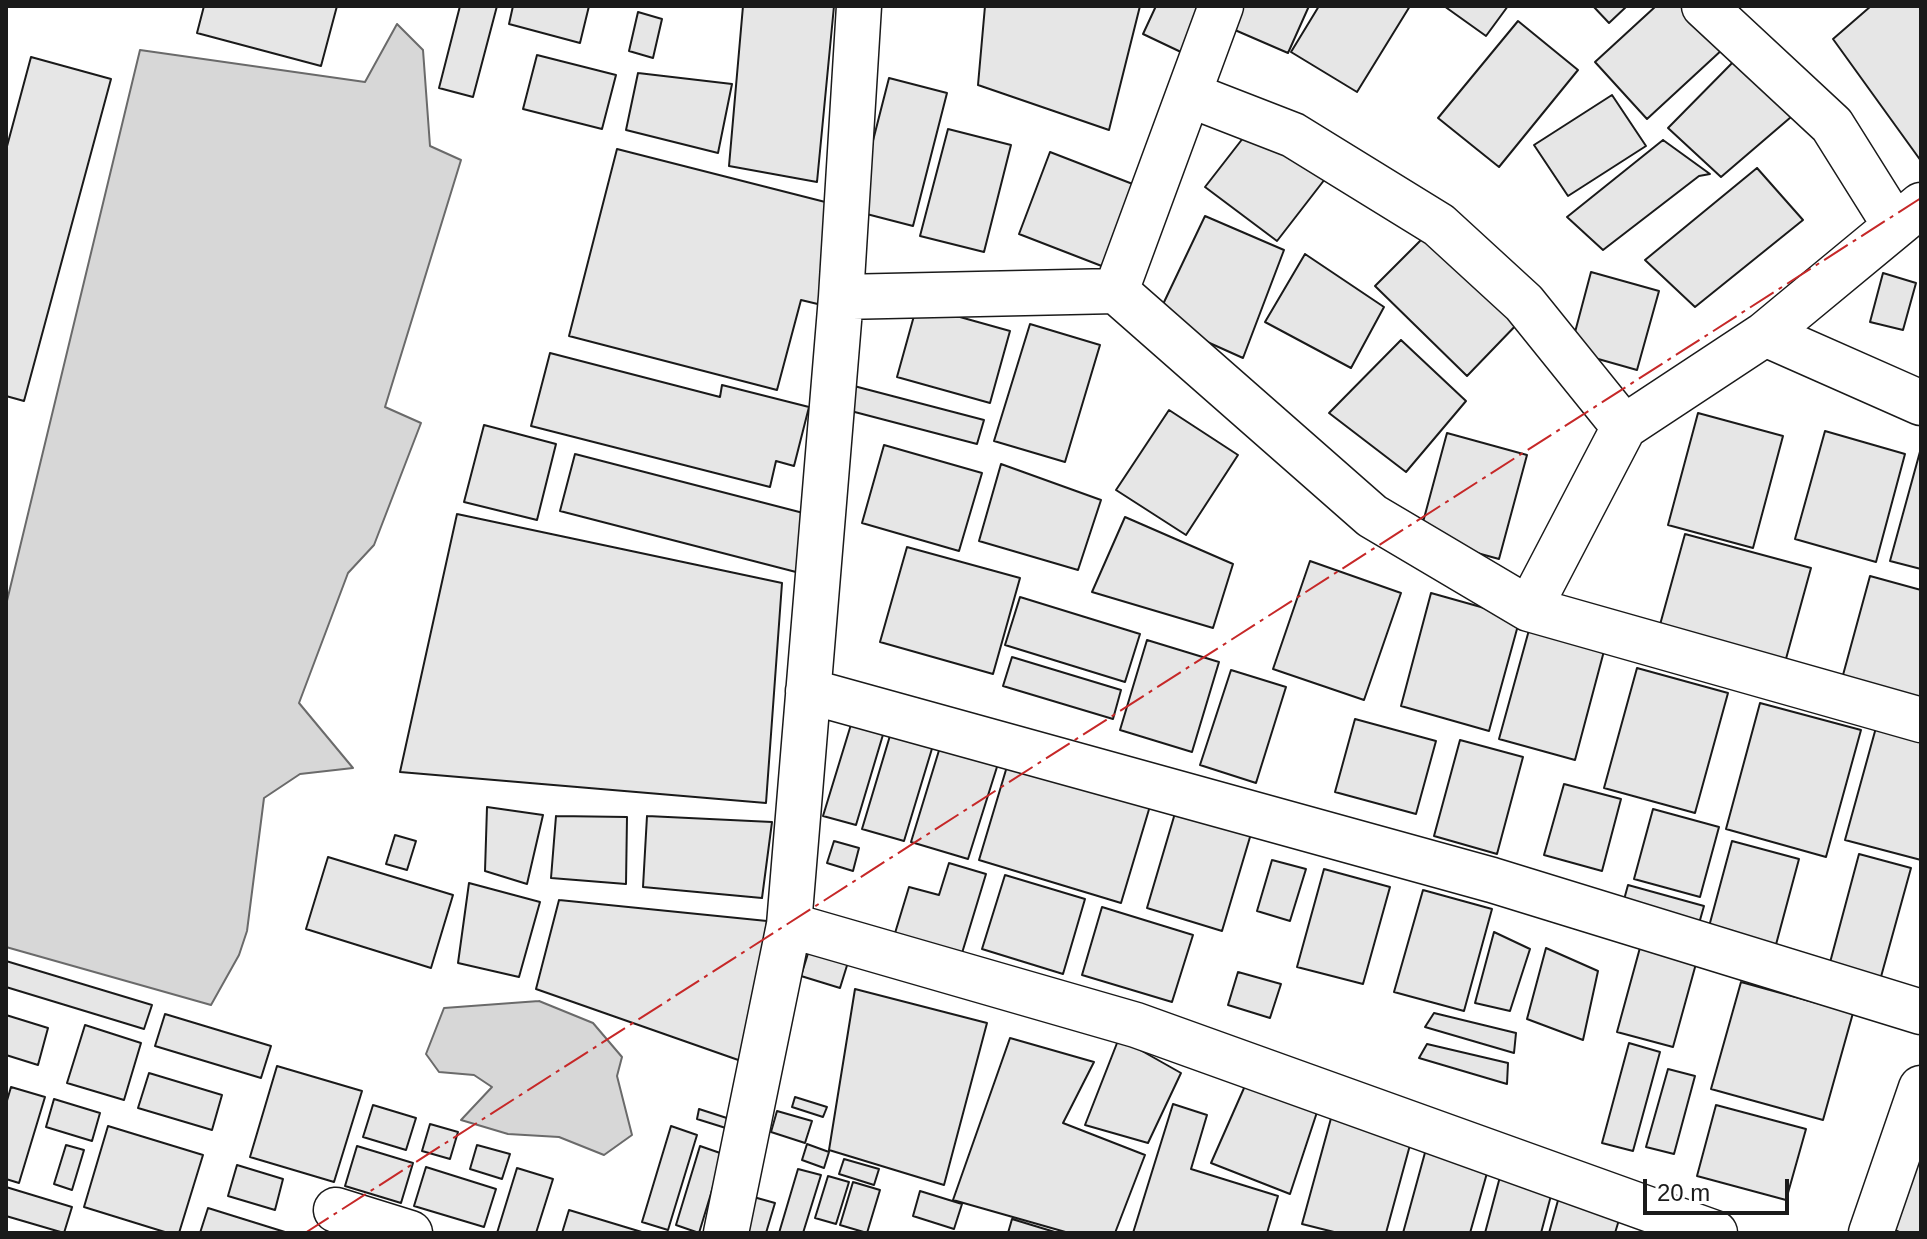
<!DOCTYPE html>
<html>
<head>
<meta charset="utf-8">
<style>
	body { margin:0 }
	#map { position:relative; width:1927px; height:1239px; overflow:hidden; background:#fff; font-family:Arial,sans-serif }
	canvas { display:block }
	.frame { position:absolute; inset:0; border:8px solid #1a1a1a; pointer-events:none }
	.scale { position:absolute; left:1643px; top:1179px; width:146px; height:36px; box-sizing:border-box; border:4px solid #1a1a1a; border-top:0; padding-left:10px; font-size:24px; line-height:28px; white-space:nowrap; color:#1a1a1a; -webkit-text-stroke:6px #fff; paint-order:stroke }
</style>
</head>
<body>
<div id="map">
<canvas width="1927" height="1239"></canvas>
<div class="frame"></div>
<div class="scale">20 m</div>
</div>
<script>
const c = document.querySelector('canvas').getContext('2d');
c.lineJoin = 'round';
function paint(path, color) { c.fillStyle = color; c.fill(path, 'evenodd'); }
const shape = rows => new Path2D(rows.map(r => 'M' + r).join(''));
function trace(path, color, width, dash) { c.strokeStyle = color; c.lineWidth = width; c.lineCap = dash ? 'butt' : 'round'; c.setLineDash(dash || []); c.stroke(path); }
const water = shape([
	[397,24,423,50,430,146,461,160,385,407,421,423,374,545,348,573,299,703,353,768,300,774,264,798,247,931,239,955,211,1005,6,947,6,605,140,50,365,82,397,24],
	[539,1001,593,1023,622,1057,617,1076,632,1135,604,1155,559,1137,508,1134,461,1120,492,1087,474,1075,439,1072,426,1054,444,1008,539,1001]
]);
paint(water, '#d7d7d7');
trace(water, '#6a6a6a', 2);
const building = shape([
	[204,6,337,6,321,66,197,33,204,6],
	[460,6,497,6,473,97,439,88,460,6],
	[513,6,589,6,580,43,509,24,513,6],
	[743,6,834,6,817,182,729,166,743,6],
	[985,6,1140,6,1109,130,978,85,985,6],
	[1156,6,1205,6,1183,53,1143,34,1156,6],
	[1229,6,1309,6,1288,53,1221,24,1229,6],
	[1319,6,1410,6,1357,92,1291,52,1319,6],
	[1444,6,1508,6,1486,36,1444,6],
	[1593,6,1627,6,1609,23,1593,6],
	[1656,6,1685,6,1724,48,1647,119,1595,62,1656,6],
	[1871,6,1921,6,1921,161,1833,39,1871,6],
	[638,12,662,19,653,58,629,51,638,12],
	[1518,21,1578,70,1499,167,1438,118,1518,21],
	[537,55,616,75,602,129,523,109,537,55],
	[1739,56,1798,111,1721,177,1668,128,1739,56],
	[31,57,111,79,24,401,6,396,6,150,31,57],
	[638,73,732,84,718,153,626,130,638,73],
	[889,78,947,93,913,226,855,211,889,78],
	[1612,95,1646,146,1568,196,1534,145,1612,95],
	[1254,124,1325,179,1277,241,1205,187,1254,124],
	[948,129,1011,145,984,252,920,236,948,129],
	[1663,140,1710,174,1699,176,1603,250,1567,217,1663,140],
	[617,149,837,205,826,306,801,300,777,390,569,336,617,149],
	[1050,152,1143,188,1112,270,1019,234,1050,152],
	[1757,168,1803,220,1695,307,1645,260,1757,168],
	[1205,216,1284,250,1243,358,1156,319,1205,216],
	[1430,231,1521,320,1467,376,1375,286,1430,231],
	[1305,254,1384,307,1351,368,1265,322,1305,254],
	[1591,272,1659,291,1637,370,1570,351,1591,272],
	[1883,273,1916,283,1903,330,1870,322,1883,273],
	[917,305,1010,331,990,403,897,377,917,305],
	[1030,324,1100,345,1065,462,994,441,1030,324],
	[1401,340,1466,401,1406,472,1329,413,1401,340],
	[550,353,720,397,722,385,809,407,794,466,776,461,770,487,531,426,550,353],
	[854,386,984,420,977,444,847,410,854,386],
	[1169,410,1238,455,1186,535,1116,490,1169,410],
	[1698,413,1783,436,1753,548,1668,525,1698,413],
	[484,425,556,444,537,520,464,502,484,425],
	[1825,431,1905,454,1876,562,1795,539,1825,431],
	[1447,433,1527,455,1499,559,1419,537,1447,433],
	[884,445,982,473,959,551,862,523,884,445],
	[1921,448,1921,569,1890,561,1921,448],
	[575,454,811,515,796,572,560,511,575,454],
	[1001,464,1101,500,1078,570,979,541,1001,464],
	[457,514,782,583,766,803,400,772,457,514],
	[1125,517,1233,564,1213,628,1092,592,1125,517],
	[1685,534,1811,568,1784,666,1658,632,1685,534],
	[907,547,1020,578,993,674,880,642,907,547],
	[1310,561,1401,593,1364,700,1273,669,1310,561],
	[1870,576,1921,590,1921,708,1840,686,1870,576],
	[1431,593,1520,618,1489,731,1401,706,1431,593],
	[1020,597,1140,634,1125,682,1005,645,1020,597],
	[1529,630,1604,651,1575,760,1499,739,1529,630],
	[1147,640,1219,662,1192,752,1120,730,1147,640],
	[1012,657,1121,690,1113,719,1003,686,1012,657],
	[1637,668,1728,693,1695,813,1604,788,1637,668],
	[1231,670,1286,687,1256,783,1200,765,1231,670],
	[1760,703,1861,730,1826,857,1726,829,1760,703],
	[853,718,885,728,856,825,823,816,853,718],
	[1355,719,1436,741,1416,814,1335,792,1355,719],
	[1877,724,1921,736,1921,860,1845,840,1877,724],
	[892,729,934,742,904,841,862,829,892,729],
	[944,734,1002,751,968,859,911,842,944,734],
	[1460,740,1523,757,1497,854,1434,836,1460,740],
	[1011,753,1153,796,1121,903,979,860,1011,753],
	[1564,784,1621,799,1602,871,1544,855,1564,784],
	[1178,803,1253,827,1222,931,1147,908,1178,803],
	[487,807,543,815,527,884,485,871,487,807],
	[1653,809,1719,827,1700,897,1634,879,1653,809],
	[556,816,627,817,626,884,551,878,556,816],
	[647,816,772,822,762,898,643,887,647,816],
	[395,835,416,841,407,870,386,864,395,835],
	[834,841,859,848,853,871,827,863,834,841],
	[1732,841,1799,859,1774,952,1707,934,1732,841],
	[1859,854,1911,868,1879,984,1828,970,1859,854],
	[328,857,453,895,431,968,306,929,328,857],
	[1272,860,1306,869,1290,921,1257,911,1272,860],
	[949,863,986,874,959,963,892,943,909,887,939,895,949,863],
	[1324,869,1390,887,1363,984,1297,967,1324,869],
	[1005,875,1085,899,1063,974,982,949,1005,875],
	[469,883,540,902,519,977,458,963,469,883],
	[1628,885,1704,906,1698,927,1622,907,1628,885],
	[1423,890,1492,909,1464,1011,1394,992,1423,890],
	[559,900,767,921,744,1062,536,989,559,900],
	[1102,907,1193,935,1172,1002,1082,975,1102,907],
	[1494,932,1530,949,1510,1011,1475,1003,1494,932],
	[1641,944,1697,960,1673,1047,1617,1032,1641,944],
	[810,947,849,959,840,988,801,976,810,947],
	[1546,948,1598,971,1583,1040,1527,1019,1546,948],
	[6,961,152,1005,144,1029,6,987,6,961],
	[1238,972,1281,984,1270,1018,1228,1005,1238,972],
	[1741,982,1853,1013,1823,1120,1711,1089,1741,982],
	[855,989,987,1023,944,1185,829,1150,855,989],
	[1434,1013,1516,1033,1514,1053,1425,1027,1434,1013],
	[165,1014,271,1046,261,1078,155,1046,165,1014],
	[6,1015,48,1028,38,1065,6,1055,6,1015],
	[85,1025,141,1043,124,1100,67,1083,85,1025],
	[1010,1038,1094,1062,1063,1123,1145,1155,1115,1233,1069,1233,953,1200,1010,1038],
	[1119,1038,1181,1073,1148,1143,1085,1125,1119,1038],
	[1629,1043,1660,1052,1633,1151,1602,1143,1629,1043],
	[1427,1044,1508,1063,1507,1084,1419,1058,1427,1044],
	[277,1066,362,1091,334,1182,250,1157,277,1066],
	[1668,1069,1695,1076,1674,1154,1646,1147,1668,1069],
	[149,1073,222,1095,212,1130,138,1108,149,1073],
	[1248,1079,1320,1103,1290,1194,1211,1163,1248,1079],
	[11,1087,45,1097,19,1183,6,1179,6,1104,11,1087],
	[795,1097,827,1107,823,1117,792,1107,795,1097],
	[54,1099,100,1113,92,1141,46,1127,54,1099],
	[1173,1104,1207,1115,1191,1169,1278,1196,1267,1233,1133,1233,1173,1104],
	[373,1105,416,1118,406,1150,363,1137,373,1105],
	[1716,1105,1806,1129,1786,1200,1697,1176,1716,1105],
	[699,1109,733,1120,729,1129,697,1119,699,1109],
	[777,1111,812,1121,805,1143,771,1132,777,1111],
	[1333,1111,1413,1134,1386,1233,1338,1233,1302,1224,1333,1111],
	[430,1124,458,1132,450,1159,422,1151,430,1124],
	[108,1126,203,1155,179,1233,168,1233,84,1207,108,1126],
	[671,1126,697,1135,668,1230,642,1222,671,1126],
	[807,1144,829,1152,824,1168,802,1160,807,1144],
	[66,1145,84,1150,72,1190,54,1184,66,1145],
	[477,1145,510,1154,502,1179,470,1169,477,1145],
	[357,1146,413,1163,401,1203,345,1186,357,1146],
	[700,1146,723,1154,699,1233,676,1225,700,1146],
	[1426,1149,1489,1166,1470,1233,1403,1233,1426,1149],
	[1921,1151,1921,1233,1901,1233,1893,1229,1921,1151],
	[844,1159,879,1169,874,1185,839,1174,844,1159],
	[237,1165,283,1179,275,1210,228,1196,237,1165],
	[426,1167,496,1189,484,1227,414,1206,426,1167],
	[517,1168,553,1179,536,1233,497,1233,517,1168],
	[798,1169,821,1175,803,1233,779,1233,798,1169],
	[1501,1173,1553,1188,1541,1233,1485,1233,1501,1173],
	[828,1176,849,1182,836,1224,815,1218,828,1176],
	[853,1182,880,1190,867,1233,840,1225,853,1182],
	[6,1187,72,1207,64,1233,6,1216,6,1187],
	[920,1191,962,1204,954,1229,913,1216,920,1191],
	[1560,1193,1622,1210,1615,1233,1549,1233,1560,1193],
	[750,1196,775,1203,766,1233,738,1233,750,1196],
	[208,1208,285,1232,285,1233,200,1233,208,1208],
	[569,1210,645,1233,562,1233,569,1210],
	[1012,1219,1058,1233,1008,1233,1012,1219]
]);
paint(building, '#e6e6e6');
trace(building, '#1a1a1a', 2);
const minor = shape([
	[1704,6,1832,125,1894,224],
	[1190,95,1293,135,1439,225,1524,303,1624,427],
	[1921,205,1765,334,1921,403],
	[1116,291,1372,516,1529,609,1921,720],
	[841,297,1116,291,1221,6],
	[1529,609,1624,427,1765,334],
	[808,691,1492,880,1921,1012],
	[789,925,1136,1025,1715,1233],
	[336,1210,410,1233],
	[726,1233,789,925,841,297,859,6],
	[1871,1233,1921,1088]
]);
trace(minor, '#1a1a1a', 47);
trace(minor, '#fff', 44);
trace(shape([
	[305,1233,1921,198]
]), '#c62828', 2, [28, 6, 4, 6]);
</script>
</body>
</html>
